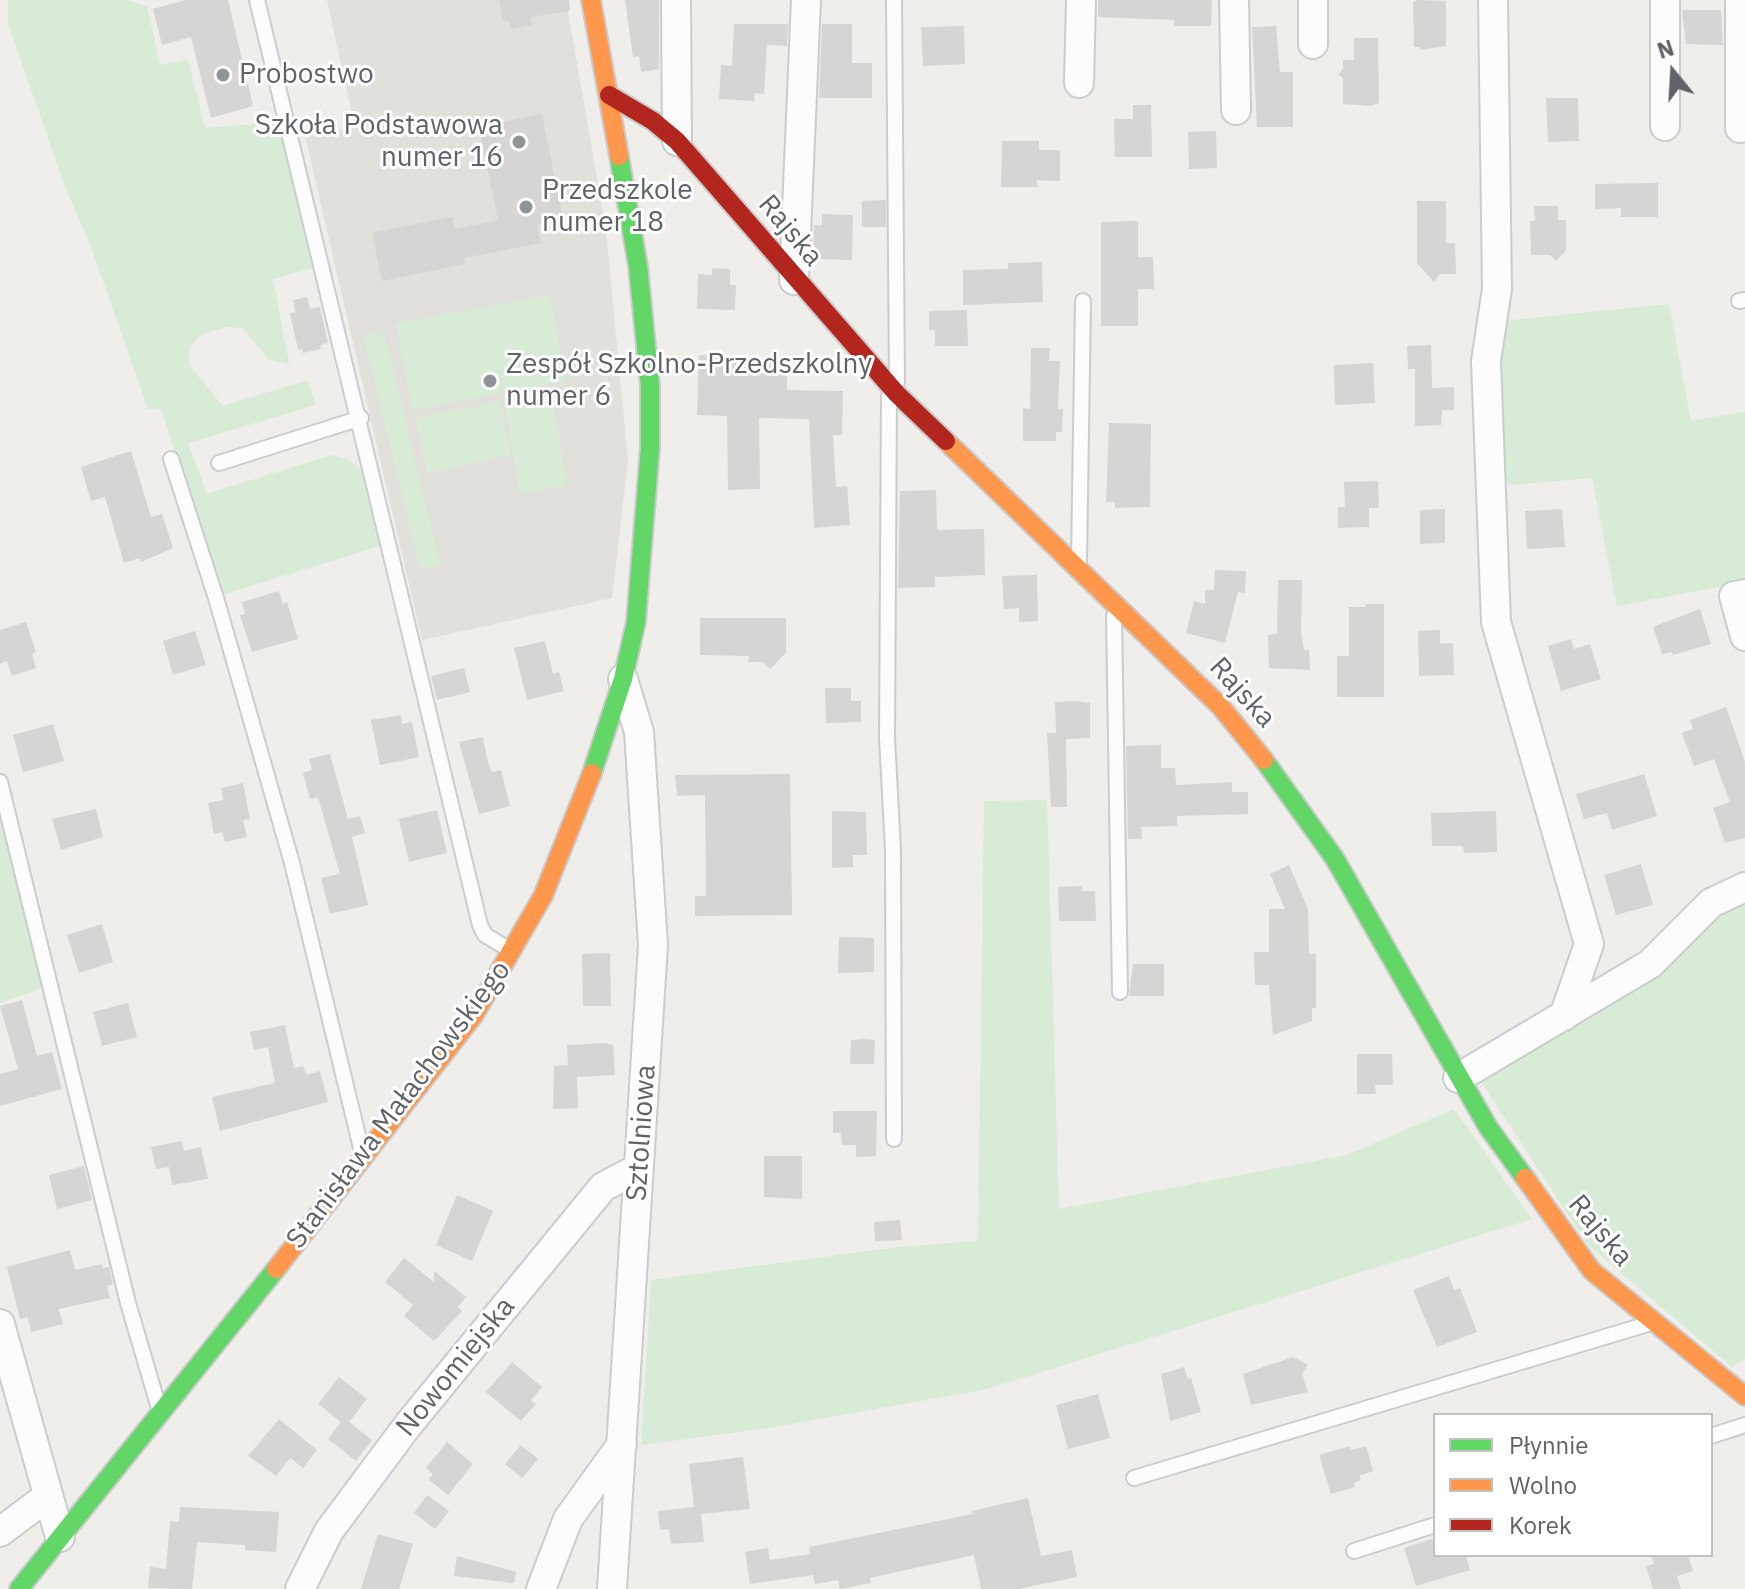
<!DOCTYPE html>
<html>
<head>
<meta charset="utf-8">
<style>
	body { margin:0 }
	#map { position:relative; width:1745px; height:1589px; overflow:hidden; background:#efeeea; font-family:"IBM Plex Sans",sans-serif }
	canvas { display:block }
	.legend { position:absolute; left:1433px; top:1413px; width:280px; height:144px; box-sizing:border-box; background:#fff; border:2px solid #bfc1c3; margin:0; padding:10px 14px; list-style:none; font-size:24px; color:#5f6368 }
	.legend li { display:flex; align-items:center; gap:16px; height:40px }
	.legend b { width:40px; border:2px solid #bfc1c3 }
	.north { position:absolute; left:1633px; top:32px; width:80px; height:80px; -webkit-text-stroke:6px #fff; paint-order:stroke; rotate:342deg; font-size:22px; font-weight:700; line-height:32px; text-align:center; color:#5f6368 }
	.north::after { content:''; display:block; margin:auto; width:28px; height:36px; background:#5f6368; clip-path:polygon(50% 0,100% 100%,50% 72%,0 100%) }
</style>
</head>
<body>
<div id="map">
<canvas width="1745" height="1589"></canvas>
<ul class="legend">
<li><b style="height:10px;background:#63d668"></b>Płynnie</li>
<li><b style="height:10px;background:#ff974d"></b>Wolno</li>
<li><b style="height:10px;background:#b3261e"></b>Korek</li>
</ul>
<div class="north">N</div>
</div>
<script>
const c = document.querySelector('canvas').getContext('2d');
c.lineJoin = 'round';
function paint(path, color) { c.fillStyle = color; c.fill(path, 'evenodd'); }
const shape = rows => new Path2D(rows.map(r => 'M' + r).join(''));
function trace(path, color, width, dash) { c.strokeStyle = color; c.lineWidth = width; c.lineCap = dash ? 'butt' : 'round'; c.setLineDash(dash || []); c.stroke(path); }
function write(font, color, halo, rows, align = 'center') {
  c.font = font + ' "IBM Plex Sans",sans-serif'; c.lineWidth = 6; c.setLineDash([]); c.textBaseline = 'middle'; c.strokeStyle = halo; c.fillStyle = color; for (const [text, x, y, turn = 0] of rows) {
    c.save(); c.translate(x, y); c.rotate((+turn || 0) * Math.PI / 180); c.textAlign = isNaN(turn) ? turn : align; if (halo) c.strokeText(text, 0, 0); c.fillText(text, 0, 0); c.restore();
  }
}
paint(shape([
	[327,0,566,0,606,230,628,460,612,598,422,640,305,136,355,127]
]), '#e2e0da');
paint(shape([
	[8,0,128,0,147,7,160,65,188,60,205,128,278,122,313,268,273,279,289,364,269,360,243,328,225,327,200,335,190,347,189,365,223,406,308,380,316,405,188,443,207,494,331,455,348,459,363,471,383,545,222,595,161,409,148,409,90,244,65,187,8,23],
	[550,295,566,381,412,410,396,324],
	[1669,304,1691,421,1745,412,1745,582,1617,606,1592,478,1500,486,1495,351,1502,321],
	[384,332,440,564,420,569,363,335],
	[551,393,567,485,520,493,504,401],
	[500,401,511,455,427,473,416,419],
	[1047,800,1059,1209,1347,1155,1454,1109,1532,1219,987,1389,775,1427,641,1445,651,1280,899,1247,978,1241,984,801],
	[0,809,47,986,0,1003],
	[1745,904,1745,1358,1732,1367,1588,1245,1482,1083,1679,957,1711,921]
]), '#d8ebd6');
paint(shape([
	[186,0,228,0,253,106,211,118,191,37,162,45,153,9],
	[499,0,569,0,570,11,531,17,532,25,511,29,509,21,503,22],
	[625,0,659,0,659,69,641,72,639,56,633,57],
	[1098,0,1212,0,1211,26,1174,26,1174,20,1098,17],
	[1418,0,1446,1,1446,46,1420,50,1420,47,1414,47,1413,2],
	[1682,10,1721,10,1723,45,1686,44],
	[734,24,788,24,787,46,767,45,764,94,755,93,754,101,719,99,721,65,732,66],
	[822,24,852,24,852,63,872,63,872,98,819,98],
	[964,26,965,64,923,66,921,27],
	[1276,26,1280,72,1293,72,1293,127,1257,127,1252,27],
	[1354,38,1378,38,1379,103,1371,106,1343,104,1343,78,1338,74,1343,69,1343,60,1354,60],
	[1546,98,1578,98,1579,141,1548,142],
	[1133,105,1151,105,1152,157,1115,157,1114,119,1133,119],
	[542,114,563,219,537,225,541,243,464,258,465,264,382,281,372,233,452,217,455,229,498,220,479,127],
	[1216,131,1217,168,1189,169,1188,132],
	[1002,141,1039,141,1039,150,1060,150,1060,181,1036,180,1038,187,1001,187],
	[1658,183,1658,217,1621,217,1621,208,1595,209,1595,184],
	[886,200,886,227,862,227,862,201],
	[1417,201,1446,201,1446,243,1455,243,1456,274,1440,274,1434,282,1417,263],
	[1534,206,1558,206,1558,220,1566,220,1566,250,1556,261,1550,255,1531,255,1530,221,1535,221],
	[822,214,853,215,852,260,813,259,814,225,822,225],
	[1138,221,1138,257,1153,257,1154,289,1138,289,1138,326,1101,326,1101,222],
	[1042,262,1043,302,963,305,963,270,1008,269,1008,263],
	[712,268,730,269,730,285,736,285,735,310,697,309,698,274,712,275],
	[307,297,310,309,320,307,328,343,320,345,321,349,303,353,302,349,298,350,290,313,295,312,293,300],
	[967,310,968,346,935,346,935,330,929,330,929,311],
	[1431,345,1432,388,1454,387,1454,410,1442,410,1441,425,1415,426,1415,369,1408,369,1407,346],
	[1031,348,1050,348,1049,361,1060,361,1058,409,1063,409,1062,432,1056,432,1056,441,1023,441,1023,408,1030,409],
	[699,355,787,359,787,390,843,391,842,435,833,435,836,487,847,486,850,525,814,528,809,419,759,418,760,489,728,490,727,416,697,415],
	[1373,363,1375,403,1335,405,1334,365],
	[1109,423,1151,424,1150,507,1115,508,1115,502,1106,502],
	[131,451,151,517,162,514,173,548,141,562,140,558,124,563,105,497,91,501,81,467],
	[1378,481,1379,508,1369,508,1369,527,1338,528,1338,507,1345,507,1344,482],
	[936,490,937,530,984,529,985,575,935,577,935,587,898,588,900,491],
	[1445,509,1445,543,1420,544,1420,510],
	[1562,509,1565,547,1527,549,1525,511],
	[1215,570,1246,571,1245,593,1238,592,1225,643,1186,633,1194,601,1205,604,1205,590,1214,590],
	[1037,575,1038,621,1019,622,1019,608,1004,609,1002,576],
	[1278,580,1302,580,1301,634,1304,650,1309,650,1310,670,1269,668,1268,635,1277,634],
	[279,591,283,604,287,602,298,639,252,652,240,615,245,614,242,602],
	[1365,604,1384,604,1384,697,1337,697,1337,656,1349,656,1349,607,1365,607],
	[1700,609,1711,644,1673,655,1672,652,1662,654,1653,627],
	[700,618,786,618,786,653,770,669,763,662,748,662,749,656,700,655],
	[26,622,36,652,32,654,36,668,12,676,7,661,0,664,0,630],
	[1440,630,1440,644,1453,643,1454,675,1419,676,1418,631],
	[195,631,206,665,173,675,163,641],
	[1571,639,1574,649,1590,644,1601,679,1561,691,1548,646],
	[545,641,553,674,559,672,564,691,527,700,514,648],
	[464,668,470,692,437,700,431,676],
	[825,688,851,688,851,701,861,701,861,722,826,723],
	[1075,701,1090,703,1090,738,1066,739,1067,807,1051,807,1047,733,1056,733,1055,702],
	[1726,707,1745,762,1745,838,1725,843,1713,808,1730,802,1714,759,1694,766,1682,733,1693,729,1690,720],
	[401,715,402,724,412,722,419,757,380,765,371,720],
	[53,724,64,761,23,772,13,735],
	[483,737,488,763,492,772,501,770,510,806,479,814,459,742],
	[1161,745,1161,768,1175,768,1176,785,1232,782,1232,792,1248,792,1248,814,1177,816,1177,826,1141,827,1142,839,1128,839,1126,746],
	[330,754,348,819,360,816,365,833,352,837,368,905,330,914,321,878,340,874,318,797,310,799,303,773,312,770,309,759],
	[790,774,792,915,695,916,695,896,706,896,705,795,677,796,675,775],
	[1644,774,1657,816,1612,830,1607,813,1584,819,1576,794],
	[243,783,250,819,243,820,247,837,225,842,222,832,214,834,208,803,223,800,221,788],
	[96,809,103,837,61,850,52,819],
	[437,810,447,853,409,862,399,819],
	[832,811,866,812,867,855,853,855,853,867,832,868],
	[1496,811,1497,852,1464,853,1463,846,1432,846,1431,813],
	[1641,864,1653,905,1616,915,1604,875],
	[1289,865,1308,909,1309,954,1316,954,1316,1008,1312,1008,1312,1021,1273,1035,1269,985,1255,985,1254,952,1269,952,1269,909,1285,909,1270,874],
	[1082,886,1082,891,1095,891,1096,921,1059,921,1058,887],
	[102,924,113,962,79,973,67,935],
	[839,937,874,938,874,972,838,973],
	[610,953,611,1006,583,1006,582,954],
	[1133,964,1164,964,1164,996,1129,996],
	[22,1000,37,1056,52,1052,62,1089,0,1106,0,1074,18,1069,0,1006],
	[128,1003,137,1037,102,1046,93,1012],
	[285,1025,294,1068,303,1066,306,1075,320,1071,328,1102,220,1131,212,1097,275,1083,268,1047,254,1050,250,1032],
	[864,1039,875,1040,874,1064,850,1064,851,1040],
	[604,1043,613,1045,615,1075,577,1077,578,1108,553,1109,554,1066,568,1065,567,1045],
	[1357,1054,1392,1054,1393,1085,1375,1085,1376,1094,1357,1094],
	[833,1111,877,1111,876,1156,856,1157,856,1145,842,1145,841,1133,833,1133],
	[182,1141,184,1151,201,1147,208,1179,172,1185,169,1167,156,1169,151,1147],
	[764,1156,802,1156,802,1199,764,1197],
	[84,1166,92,1200,57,1209,49,1175],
	[457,1195,493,1211,472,1261,436,1245],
	[900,1220,902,1240,875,1241,874,1222],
	[70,1250,75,1270,102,1264,103,1268,109,1267,113,1284,107,1286,110,1298,59,1309,63,1324,31,1332,28,1317,20,1319,7,1267],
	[404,1258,434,1282,434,1271,466,1297,458,1307,462,1311,434,1341,404,1316,413,1305,385,1282],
	[1449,1276,1454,1290,1460,1288,1477,1332,1437,1347,1413,1290],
	[1293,1357,1308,1365,1302,1374,1308,1392,1251,1405,1243,1374],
	[512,1362,542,1387,531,1400,536,1404,521,1421,486,1392],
	[1184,1367,1188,1379,1191,1378,1201,1412,1170,1421,1161,1374],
	[339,1377,367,1399,349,1422,372,1440,356,1461,328,1439,341,1422,318,1404],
	[1098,1394,1110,1438,1068,1449,1056,1405],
	[279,1419,317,1450,303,1468,290,1458,276,1476,248,1456],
	[447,1442,473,1464,448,1495,428,1479,433,1474,426,1468],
	[521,1445,538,1459,522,1478,505,1464],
	[1350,1446,1351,1450,1366,1446,1373,1471,1359,1476,1361,1480,1354,1483,1355,1487,1331,1494,1319,1455],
	[743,1457,750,1509,701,1514,704,1542,671,1544,669,1529,660,1530,658,1511,694,1507,689,1464],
	[427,1495,449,1511,435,1529,414,1513],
	[1028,1498,1041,1556,1072,1550,1077,1577,1019,1589,981,1589,974,1555,870,1578,871,1583,840,1589,838,1580,815,1584,813,1575,750,1584,745,1552,768,1548,770,1560,810,1554,809,1547,973,1514,972,1511],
	[180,1507,279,1512,276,1552,245,1550,245,1545,197,1542,192,1589,148,1588,150,1567,166,1569,170,1521,179,1522],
	[378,1534,413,1544,399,1589,361,1589],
	[1435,1538,1435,1555,1466,1555,1470,1570,1416,1586,1404,1548],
	[1651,1555,1688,1555,1693,1571,1677,1576,1681,1589,1653,1589,1646,1566,1654,1564],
	[457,1556,516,1572,514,1583,454,1576]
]), '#d6d5d3');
const lane = shape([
	[257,0,480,925,485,935,510,950],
	[894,0,897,382],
	[1739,301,1745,300],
	[889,396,887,738,893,850,894,1139],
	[171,459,216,598,292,863,362,1152],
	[219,463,361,418],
	[1079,561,1083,301],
	[1114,616,1120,992],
	[0,782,128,1303,158,1405],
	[1711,1436,1745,1425],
	[1134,1478,1648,1324],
	[1354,1551,1435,1525]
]);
const street = shape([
	[676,0,677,141],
	[1234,0,1236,110],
	[1313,0,1313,44],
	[1493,0,1497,289,1486,361,1496,622,1589,944,1564,1016],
	[1665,0,1665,126],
	[1740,0,1740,128],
	[1079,83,1081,0],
	[794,280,806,0],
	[1745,594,1734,596,1745,636],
	[1458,1078,1650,964,1711,903,1745,887],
	[0,1324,60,1537],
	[0,1532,48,1496],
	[300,1589,329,1531,408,1425,603,1187,639,1168],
	[541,1589,568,1519,622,1444],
	[612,1589,653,945,639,732,623,679]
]);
const fast = shape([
	[1264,760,1335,859,1488,1127,1525,1178],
	[592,773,623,679,636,622,650,448,650,386,638,266,619,156],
	[19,1589,276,1269]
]);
const slow = shape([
	[591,0,619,156],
	[946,441,1221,707,1264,760],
	[1525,1178,1592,1271,1745,1396],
	[276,1269,474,1015,543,896,592,773]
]);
const jam = shape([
	[609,95,653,121,677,141,897,394,946,441]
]);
trace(lane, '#cbcccc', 18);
trace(street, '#cbcccc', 32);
trace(fast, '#cacacb', 22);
trace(slow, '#cacacb', 22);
trace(jam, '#cacacb', 22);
trace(lane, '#fdfcfc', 14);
trace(street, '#fdfcfc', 28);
trace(fast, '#63d668', 18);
trace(slow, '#ff974d', 18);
trace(jam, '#b3261e', 18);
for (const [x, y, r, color] of [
	[223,75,8,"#919496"],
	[519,142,8,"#919496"],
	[526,207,8,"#919496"],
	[490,381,8,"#919496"]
]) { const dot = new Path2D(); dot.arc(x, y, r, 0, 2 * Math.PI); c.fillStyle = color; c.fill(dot); trace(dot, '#fff', 3); }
write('28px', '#5f6368', '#fff', [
	["Probostwo",239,75],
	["Szkoła Podstawowa",503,126,"right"],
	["numer 16",503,158,"right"],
	["Przedszkole",542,191],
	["numer 18",542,223],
	["Zespół Szkolno-Przedszkolny",506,365],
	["numer 6",506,397]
], 'left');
write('28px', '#5f6368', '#fff', [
	["Rajska",790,231,50],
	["Rajska",1242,693,48],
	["Stanisława Małachowskiego",399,1105,-53],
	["Sztolniowa",642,1133,-86],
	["Rajska",1600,1231,50],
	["Nowomiejska",456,1367,-51]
]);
</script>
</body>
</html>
